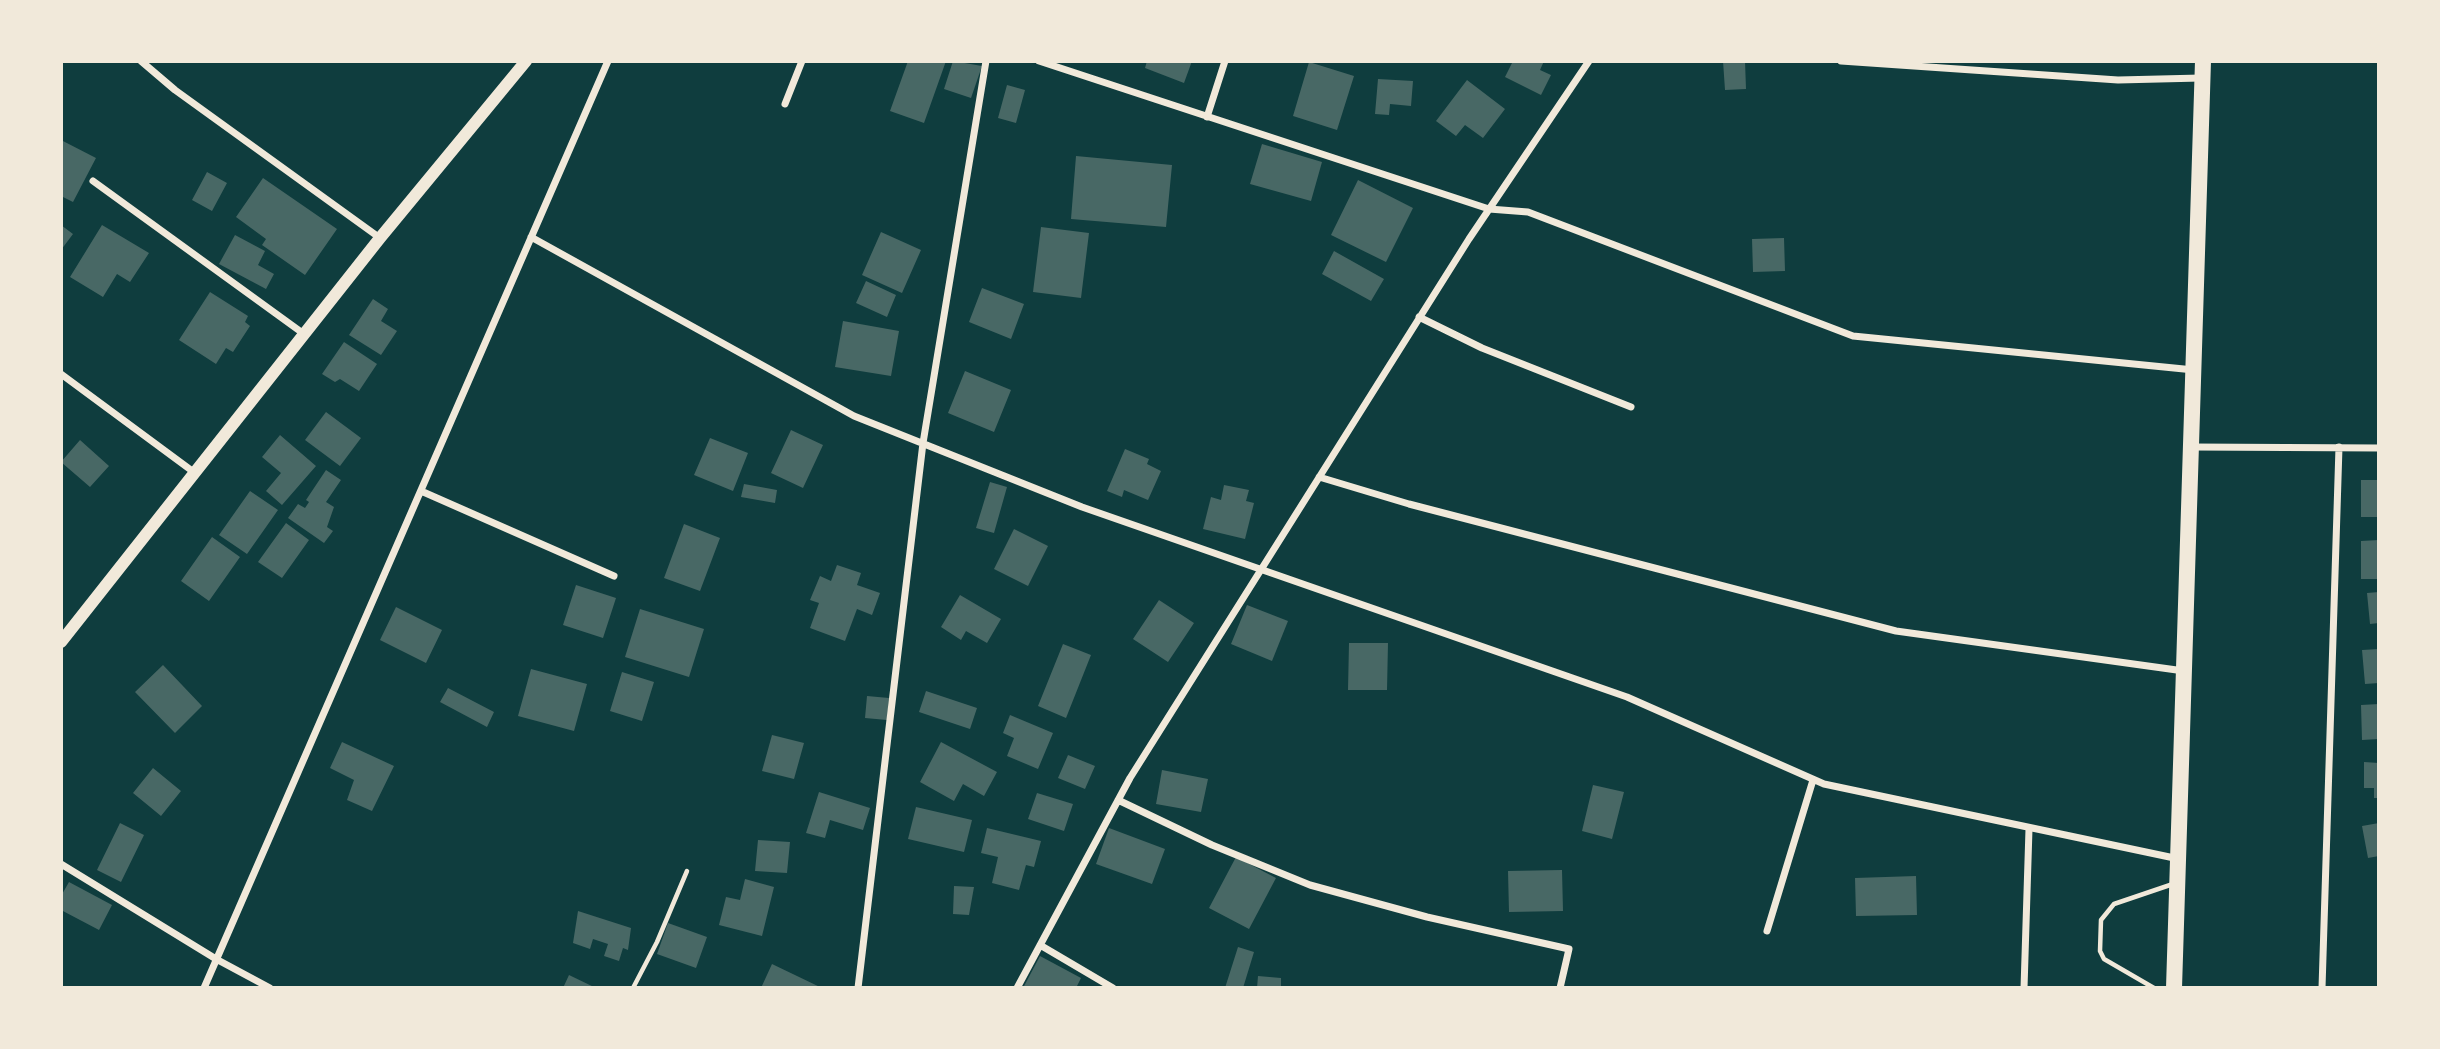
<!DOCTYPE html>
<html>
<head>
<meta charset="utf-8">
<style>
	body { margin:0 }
	#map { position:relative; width:2440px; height:1049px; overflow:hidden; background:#0f3d3e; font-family:Rubik,sans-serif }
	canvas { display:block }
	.frame { position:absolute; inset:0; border:63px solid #f1e9da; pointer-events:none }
</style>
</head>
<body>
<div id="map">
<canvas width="2440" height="1049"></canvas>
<div class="frame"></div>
</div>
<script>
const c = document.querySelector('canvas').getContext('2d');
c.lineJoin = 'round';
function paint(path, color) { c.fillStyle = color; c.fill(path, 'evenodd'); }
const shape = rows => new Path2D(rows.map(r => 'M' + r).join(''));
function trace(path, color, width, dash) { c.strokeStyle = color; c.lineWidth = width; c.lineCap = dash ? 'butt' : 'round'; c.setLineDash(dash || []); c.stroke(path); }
paint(shape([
	[908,61,946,61,924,123,890,111],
	[953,61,982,66,971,98,944,89],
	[1147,61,1192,61,1184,83,1145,68],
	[1513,61,1544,61,1540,70,1551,75,1541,95,1505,77],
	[1723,61,1745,61,1746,89,1725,90],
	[1309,62,1354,76,1337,130,1293,116],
	[1378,79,1413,81,1411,106,1390,104,1389,115,1375,114],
	[1467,80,1505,109,1483,138,1465,125,1456,136,1436,121],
	[1007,85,1025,90,1016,123,998,118],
	[61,140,96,158,73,202,61,196],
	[1262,144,1322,162,1311,201,1250,184],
	[1076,156,1172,165,1166,227,1071,219],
	[207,172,227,183,212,211,192,200],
	[263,178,337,229,305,275,262,245,266,239,236,217],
	[1358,180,1413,208,1386,262,1331,235],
	[61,225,73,234,61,250],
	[102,225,149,253,130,282,117,274,103,297,70,277],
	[1041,227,1089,233,1081,298,1033,292],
	[881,232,921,250,902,293,862,275],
	[235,235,265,251,258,265,274,274,266,289,219,264],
	[1784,238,1785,271,1753,272,1752,239],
	[1334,251,1384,279,1371,301,1322,274],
	[866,281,896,295,887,317,856,303],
	[982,288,1024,304,1011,339,969,322],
	[210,292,248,316,245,322,250,326,233,352,226,348,216,364,179,340],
	[373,299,388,309,381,321,397,331,381,355,349,335],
	[843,321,899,331,891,376,835,367],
	[344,342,377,364,359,391,340,379,335,382,322,374],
	[965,371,1011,390,994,432,948,413],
	[326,412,361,438,340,466,305,440],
	[791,430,823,445,803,488,771,473],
	[280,435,316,466,282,505,266,491,281,473,262,457],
	[710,438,748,453,733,491,694,475],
	[80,440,109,466,90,487,61,462],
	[1125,449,1149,459,1147,464,1161,471,1148,500,1124,490,1122,497,1107,491],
	[326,470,341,480,326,502,334,507,327,527,333,531,324,543,288,518,298,504,305,508,309,502,306,500],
	[2361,480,2379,480,2379,517,2361,517],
	[990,482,1007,487,994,533,976,528],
	[744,484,777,490,775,503,741,497],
	[1224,485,1249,490,1246,501,1254,503,1245,539,1203,529,1211,497,1221,500],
	[250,491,278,510,247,554,219,535],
	[286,523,309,540,282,578,258,562],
	[684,524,720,538,700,591,664,578],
	[1014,529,1048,546,1028,586,994,569],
	[212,537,240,557,209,601,181,581],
	[2379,540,2379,579,2361,579,2361,541],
	[837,565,861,573,857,585,880,593,872,615,857,609,845,641,810,628,819,603,810,600,820,576,831,581],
	[576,585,616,598,603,638,563,625],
	[2379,592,2379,623,2370,624,2367,593],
	[960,595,1001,619,987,643,966,631,961,640,941,627],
	[1159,600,1194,623,1168,662,1133,639],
	[1247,605,1288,621,1272,661,1231,644],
	[396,607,442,630,426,663,380,640],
	[640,609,704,629,689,677,625,657],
	[1349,643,1388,643,1387,690,1348,690],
	[1063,644,1091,655,1066,718,1038,706],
	[2379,649,2379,683,2365,684,2362,650],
	[163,665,202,706,175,733,135,692],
	[531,669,587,684,574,731,518,716],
	[622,672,654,682,642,721,610,711],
	[448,688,494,712,487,727,440,702],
	[926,691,977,708,970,729,919,712],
	[867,696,889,698,887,720,865,718],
	[2379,704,2379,739,2362,740,2361,705],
	[1010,715,1053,733,1038,769,1007,756,1014,738,1003,733],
	[772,735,804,743,794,779,762,771],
	[342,742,394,766,372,811,347,800,354,780,330,768],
	[941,742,997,772,984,796,963,784,954,801,920,782],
	[1068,755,1095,766,1085,789,1058,778],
	[2364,762,2379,763,2379,798,2374,798,2374,788,2364,788],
	[153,768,181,791,161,816,133,793],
	[1162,770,1208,779,1201,812,1156,804],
	[1593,785,1624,792,1612,839,1582,831],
	[819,792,870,808,863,830,830,820,825,838,806,833],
	[1037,793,1073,804,1064,831,1028,819],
	[916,807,972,820,964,852,908,839],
	[120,823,144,835,121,882,97,870],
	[2379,823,2379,856,2368,858,2362,826],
	[987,828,1041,841,1034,867,1026,865,1019,890,992,883,998,857,981,853],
	[1109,828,1165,849,1152,884,1096,864],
	[758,840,790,842,787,873,755,871],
	[1236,857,1276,878,1249,929,1209,908],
	[1562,870,1563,911,1509,912,1508,871],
	[1916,876,1917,915,1856,916,1855,878],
	[745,879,774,887,762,936,719,925,726,897,740,900],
	[69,882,112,905,99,930,61,910,61,896],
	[954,886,974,887,969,915,953,914],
	[578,911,631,928,628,950,623,948,619,961,604,956,608,944,593,939,590,949,573,943],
	[668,923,707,937,696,968,657,954],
	[1238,947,1254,952,1243,988,1225,988],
	[1040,956,1081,978,1076,988,1023,988],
	[772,964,822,988,761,988],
	[569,975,596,988,563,988],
	[1258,976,1281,978,1281,988,1257,988]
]), '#486865');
trace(shape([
	[633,988,657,942,687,871],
	[2154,988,2104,959,2100,951,2101,920,2114,904,2173,884]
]), '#f1e9da', 4.5);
trace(shape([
	[141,61,175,90,380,238],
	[1039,61,1489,209,1528,212,1853,336,2194,370],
	[1841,61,2118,80,2201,78],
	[785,104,802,61],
	[1207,117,1225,61],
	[93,181,304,334],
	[531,237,854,416,1082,507,1627,697,1824,784,2179,859],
	[1419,317,1482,348,1631,407],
	[61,374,195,473],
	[2192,447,2379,448],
	[1319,477,1409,504,1896,631,2184,671],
	[421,491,614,576],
	[1118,800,1212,845,1310,885,1427,917,1569,949,1560,988],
	[61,864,216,959,270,988],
	[1767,931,1813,780],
	[1040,945,1113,988],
	[204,988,608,61],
	[858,988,923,443,986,61],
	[1017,988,1130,778,1469,239,1589,61],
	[2024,988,2029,829],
	[2322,988,2339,447]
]), '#f1e9da', 7);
trace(shape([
	[61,642,380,238,526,61]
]), '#f1e9da', 12);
trace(shape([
	[2174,988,2203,61]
]), '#f1e9da', 16);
</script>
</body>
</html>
